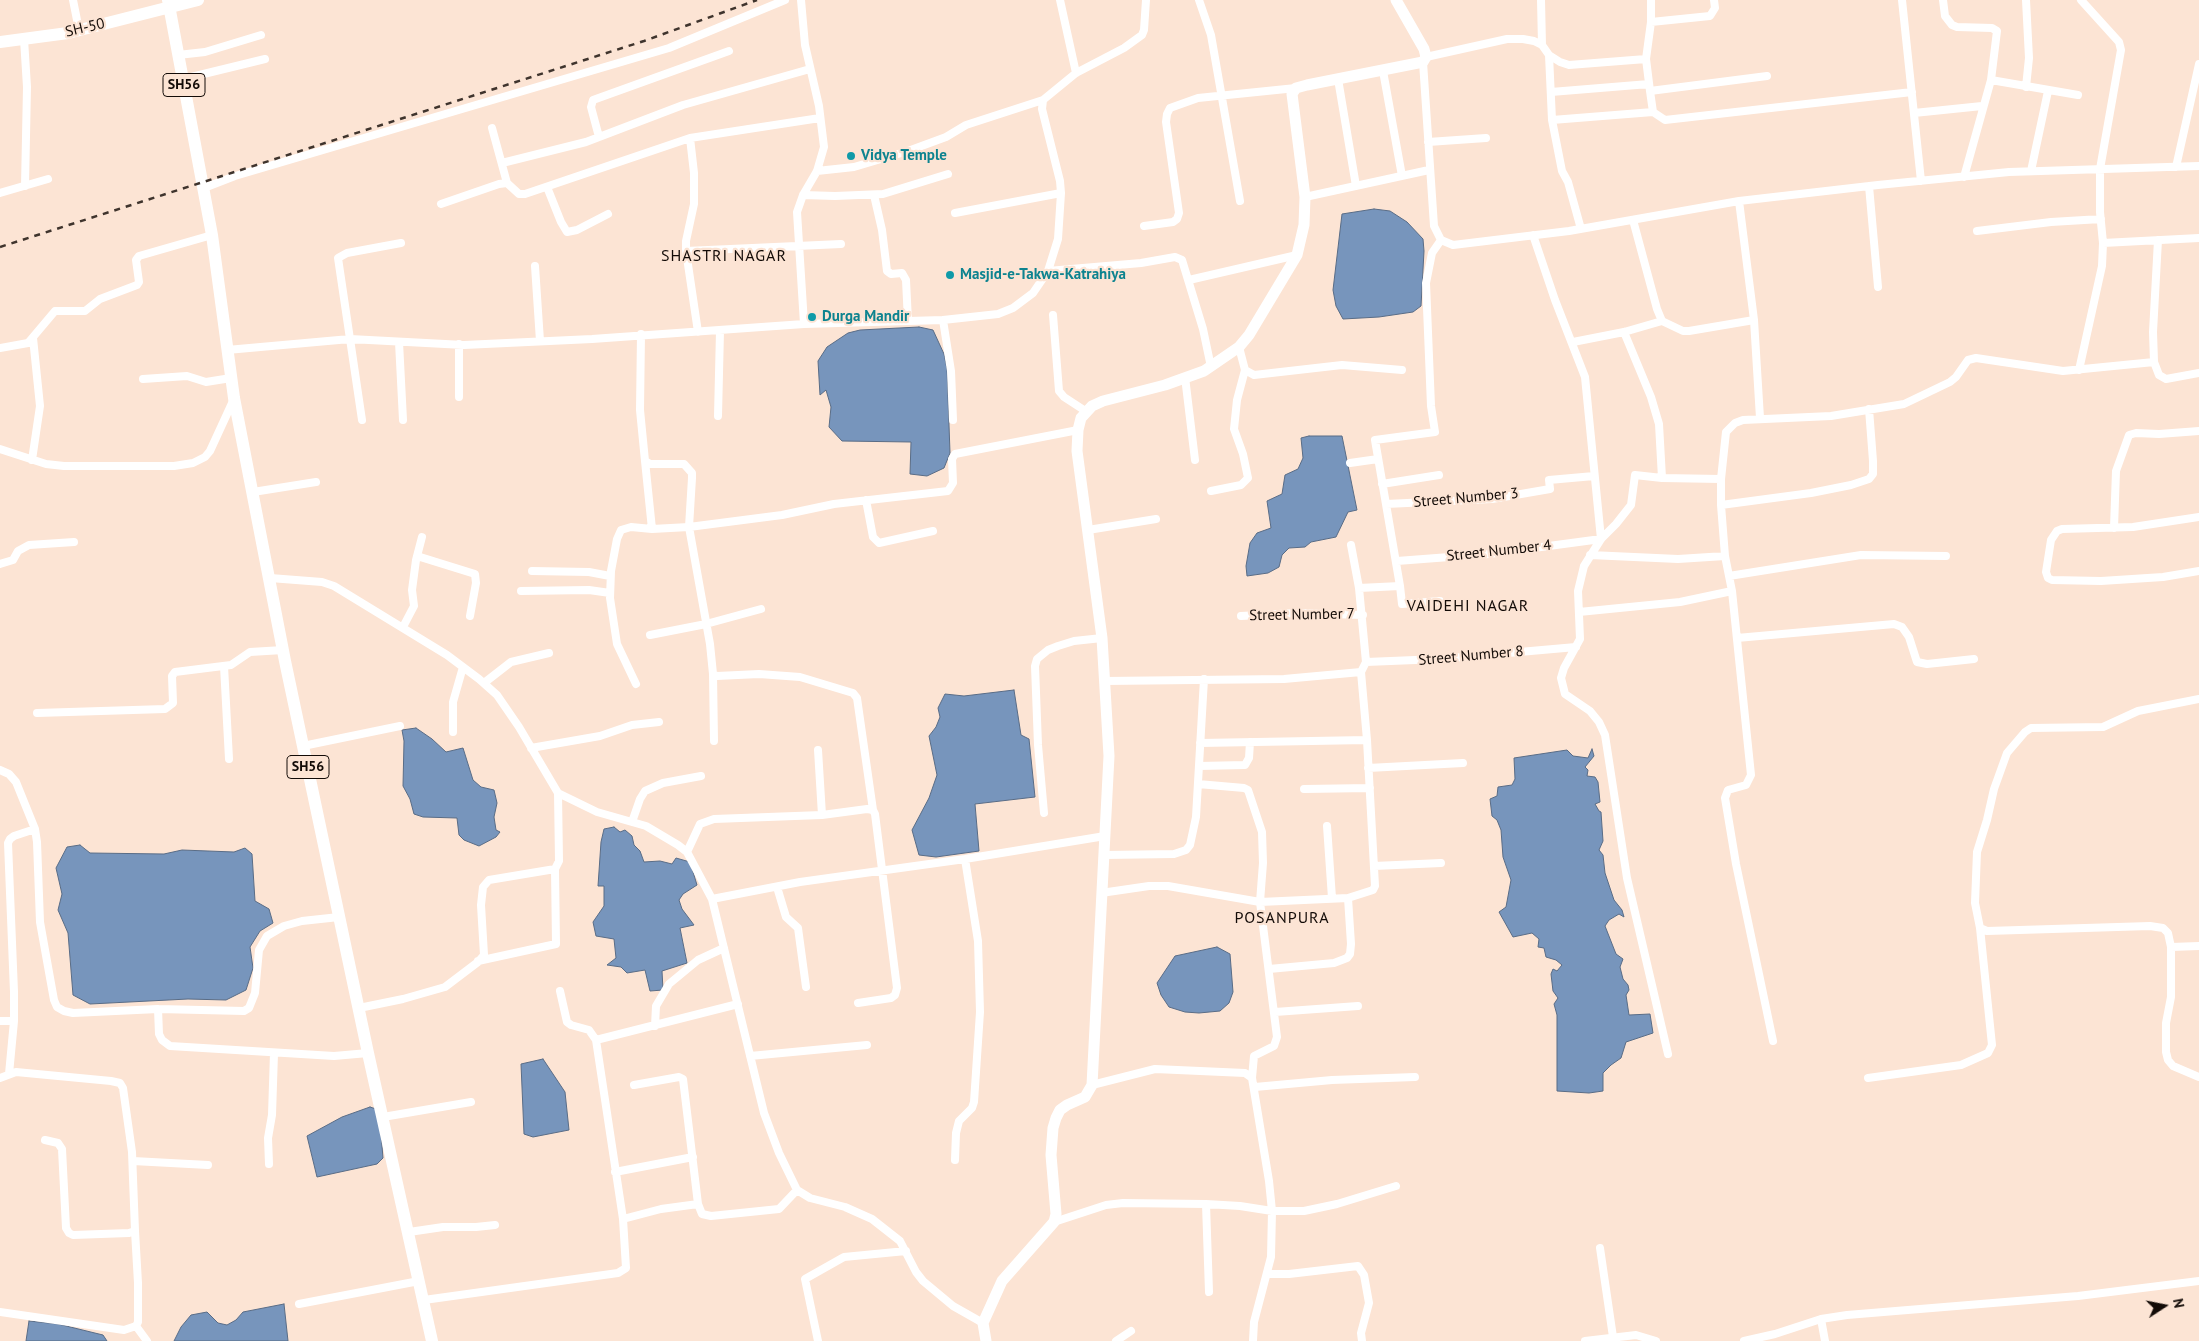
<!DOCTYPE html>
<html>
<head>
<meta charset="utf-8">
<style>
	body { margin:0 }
	#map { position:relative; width:2199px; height:1341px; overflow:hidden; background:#fce4d4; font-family:"PT Sans",sans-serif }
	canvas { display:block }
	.north { position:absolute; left:2139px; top:1281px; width:50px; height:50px; -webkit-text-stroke:4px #fce4d4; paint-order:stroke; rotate:79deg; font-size:14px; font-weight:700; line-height:20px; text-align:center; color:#130b07 }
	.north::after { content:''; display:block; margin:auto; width:18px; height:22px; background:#130b07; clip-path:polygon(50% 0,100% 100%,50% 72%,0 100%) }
</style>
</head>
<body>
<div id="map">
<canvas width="2199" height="1341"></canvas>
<div class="north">N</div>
</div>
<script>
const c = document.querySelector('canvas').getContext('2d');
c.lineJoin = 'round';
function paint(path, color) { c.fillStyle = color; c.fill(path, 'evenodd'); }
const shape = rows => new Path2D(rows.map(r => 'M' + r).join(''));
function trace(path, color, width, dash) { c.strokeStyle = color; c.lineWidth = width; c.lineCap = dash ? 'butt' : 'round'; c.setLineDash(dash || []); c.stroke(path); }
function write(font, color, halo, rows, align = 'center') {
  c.font = font + ' "PT Sans",sans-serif'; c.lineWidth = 4.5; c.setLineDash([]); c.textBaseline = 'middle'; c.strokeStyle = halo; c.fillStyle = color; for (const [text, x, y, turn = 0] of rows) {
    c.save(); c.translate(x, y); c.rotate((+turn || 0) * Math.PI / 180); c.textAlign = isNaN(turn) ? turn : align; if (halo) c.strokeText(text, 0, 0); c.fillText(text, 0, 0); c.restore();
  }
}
const water = shape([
	[1374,209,1390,211,1407,222,1423,239,1424,251,1421,306,1413,312,1379,317,1343,319,1336,306,1333,290,1342,214,1374,209],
	[919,327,933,330,944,354,947,369,950,453,944,468,927,476,910,474,911,442,842,441,829,427,831,407,826,390,820,395,818,361,827,347,848,333,860,330,919,327],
	[1309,436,1342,436,1357,510,1348,512,1336,537,1311,542,1305,547,1289,548,1282,555,1279,567,1268,573,1247,576,1246,566,1250,543,1257,533,1271,528,1267,501,1282,494,1285,475,1298,469,1303,458,1301,438,1309,436],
	[1014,690,1021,735,1029,739,1035,797,975,804,979,851,936,857,919,855,912,830,929,798,937,775,929,736,936,727,940,717,938,708,945,694,964,696,1014,690],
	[416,728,432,739,446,752,463,748,473,780,481,787,494,790,497,803,494,817,496,830,500,832,496,837,479,846,464,840,459,835,457,818,423,817,414,814,410,799,403,786,404,741,402,730,416,728],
	[1592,749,1594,756,1585,767,1588,770,1587,776,1595,777,1598,782,1600,802,1595,804,1599,811,1601,812,1603,841,1599,850,1603,855,1605,873,1614,900,1622,910,1624,917,1619,914,1609,920,1605,926,1616,954,1623,959,1620,967,1623,979,1628,985,1629,990,1626,995,1629,1015,1650,1014,1653,1033,1626,1042,1621,1058,1611,1065,1603,1073,1603,1091,1589,1093,1557,1091,1557,1015,1554,1004,1558,998,1553,991,1551,974,1553,969,1557,971,1562,965,1556,960,1546,957,1544,948,1538,947,1539,939,1532,933,1513,937,1499,912,1506,907,1511,880,1503,857,1501,830,1497,820,1492,816,1490,799,1497,796,1498,787,1512,785,1515,779,1514,758,1567,750,1573,756,1588,758,1592,749],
	[614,827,620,832,625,830,632,836,634,845,640,851,644,862,660,861,672,864,676,858,690,862,697,885,683,894,679,900,682,909,694,925,680,928,687,963,662,971,663,990,650,991,645,970,627,973,621,967,607,965,616,958,614,939,596,936,593,922,604,906,604,886,598,886,601,842,604,829,614,827],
	[80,845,90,853,164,854,182,850,234,852,245,848,252,854,255,901,269,909,273,923,260,931,250,947,253,968,246,990,226,1000,188,999,90,1004,73,995,68,933,58,910,62,894,56,868,67,847,80,845],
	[1217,947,1230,954,1233,992,1229,1003,1220,1011,1199,1013,1185,1012,1169,1007,1161,995,1157,983,1175,956,1217,947],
	[543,1059,565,1092,569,1130,533,1137,524,1134,521,1064,543,1059],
	[370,1107,379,1110,383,1158,377,1164,317,1177,307,1136,342,1117,370,1107],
	[284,1304,288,1341,174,1341,181,1327,191,1315,207,1312,218,1323,227,1325,236,1320,243,1312,284,1304],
	[29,1321,58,1324,103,1335,107,1341,26,1341,29,1321]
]);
paint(water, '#7795bc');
trace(water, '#596c86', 1);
trace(shape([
	[73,0,79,30],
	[801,0,805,45,819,106,824,147,817,171,803,195,797,212,804,324],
	[1060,0,1076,73],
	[1199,0,1211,35,1240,201],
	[1541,0,1542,45],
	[1651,0,1651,22,1646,59,1650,91,1653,112,1665,120,1912,92],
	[1902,0,1921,181],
	[1943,0,1945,16,1952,25,1957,27,1992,28,1997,31,1991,80,1964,177],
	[2026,0,2029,58,2026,87],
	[1651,22,1710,16,1715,8,1714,0],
	[24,39,27,87,25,186],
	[178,55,205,52,261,35],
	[1549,55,1552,120,1562,171,1568,182,1581,229],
	[1426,57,1507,39,1523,39,1534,41,1542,45,1549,55,1560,62,1569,65,1646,59],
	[1423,62,1434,226,1441,240,1453,245,1569,231,1739,201,1878,185,2009,172,2199,166],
	[1383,71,1402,176],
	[183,79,265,59],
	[1338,79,1356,186],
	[1991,80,2078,95],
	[1650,91,1767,76],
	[1551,92,1649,84],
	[1914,113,1982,106],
	[1552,120,1653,112],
	[492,128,507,183],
	[599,137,591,107,593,100,729,51],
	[690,138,694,173,694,204,686,241,686,251,698,332],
	[1428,142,1486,138],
	[502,163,586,142,683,105,810,69],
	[2176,167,2199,64],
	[817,171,854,167,908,151,946,137,966,125,1043,100],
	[2031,171,2048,91],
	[1869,186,1878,287],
	[547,187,561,222,567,232,577,230,608,214],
	[204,188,235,176,669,48,785,0],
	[0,193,48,179],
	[803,195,835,196,883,194,948,174],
	[874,195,882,230,887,271,891,274,902,273,906,280,908,321],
	[1305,197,1429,170],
	[1739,201,1754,320,1760,418],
	[441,204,499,184,507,183,519,194,525,194,690,138,820,118],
	[955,213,1061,193],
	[1633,220,1657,309,1662,321,1683,331,1689,331,1754,320],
	[1144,226,1173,222,1177,219,1179,213,1166,122,1167,114,1170,108,1198,98,1296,88],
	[1977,231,2051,222,2101,219],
	[2158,240,2153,332,2154,362,2159,375,2166,379,2199,373],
	[2103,243,2199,238],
	[686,251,841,244],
	[535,266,540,341],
	[1048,271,1141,263,1175,257,1182,260,1203,329,1211,367],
	[1189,280,1297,255],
	[1053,315,1059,391,1064,397,1087,412],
	[943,320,951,371,953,420],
	[1624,332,1651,397,1659,424,1662,478],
	[399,342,403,420],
	[1573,342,1624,332,1662,321],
	[1239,347,1245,370,1254,375,1342,365,1402,370],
	[0,348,28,343,55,311,85,311,100,299,137,285,139,282,136,260,139,256,212,235],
	[227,350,350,339,464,345,592,339,804,324,943,320,998,314,1013,308,1033,293,1048,271,1058,239,1061,193,1060,181,1042,109,1043,100,1076,73,1124,48,1142,35,1144,30,1146,0],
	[2079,370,2102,266,2103,243,2100,212,2100,169,2121,50,2119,42,2081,0],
	[1185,377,1195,460],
	[143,379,187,376,206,382,231,378],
	[459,397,459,344],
	[718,416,720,331],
	[362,420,338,258,347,253,401,243],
	[0,449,46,464,64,466,174,466,193,463,205,457,210,451,233,401],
	[32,460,40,406,33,338],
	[645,461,652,529],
	[1350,463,1378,459],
	[1382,484,1439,475],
	[1211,491,1241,485,1248,478,1243,454,1234,429,1237,400,1245,370],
	[253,492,316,482],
	[866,500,873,537,879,543,933,531],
	[1386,504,1492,499,1550,489,1549,480,1594,476],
	[1721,505,1811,493,1851,485,1869,479,1873,474,1873,461,1869,409],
	[2199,517,2133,527,2062,529,2057,531,2051,540,2046,572,2048,578,2052,580,2101,581,2163,577,2199,571],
	[2114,528,2116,471,2129,435,2136,433,2159,434,2199,431],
	[1088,530,1156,519],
	[1351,545,1359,588],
	[1590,555,1678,559,1725,556],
	[417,556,475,574,476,583,470,616],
	[1397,561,1489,554,1601,539,1585,377,1555,300,1533,235],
	[0,564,13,560,18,551,29,545,74,542],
	[532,571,589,572,610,576],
	[1729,576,1861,555,1946,556],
	[270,578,322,582,334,586,447,655,479,679,497,695,519,727,558,793,597,812,646,826,678,845,687,852,712,899,800,882,965,859,1105,836],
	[1400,586,1402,604,1440,601],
	[521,591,589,590,610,593],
	[1579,612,1680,602,1732,591],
	[1241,616,1297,613,1363,615],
	[403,627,414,606,412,590,416,560,422,537],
	[650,635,706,624,761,609],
	[1737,638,1894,624,1902,627,1909,637,1917,662,1927,664,1974,659],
	[1366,662,1440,659,1576,647],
	[224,666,229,759],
	[713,674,714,741],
	[1105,681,1284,679,1361,672],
	[484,683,511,662,549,653],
	[636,684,617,644,610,598,611,571,617,539,621,530,631,527,652,529,689,527,692,478,692,473,684,464,650,464,645,461,640,410,641,334],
	[2199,699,2138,711,2103,727,2031,728,2025,732,2007,753,1994,789,1987,820,1977,852,1975,903,1980,928,1987,931,2150,926,2163,928,2168,933,2171,947,2171,997,2166,1023,2166,1052,2168,1060,2173,1066,2199,1077],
	[37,713,165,709,173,703,172,676,175,672,231,665,250,652,283,650],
	[453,732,453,702,463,667],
	[1200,743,1367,740],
	[303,746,400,726],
	[531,748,600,736,632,725,659,722],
	[818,750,822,815],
	[1199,766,1245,765,1249,758,1250,742],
	[1368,768,1463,763],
	[0,770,9,774,16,782,35,829,37,842,40,922,54,1000,57,1007,64,1011,73,1013,158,1009,244,1011,249,1008,255,993,259,950,267,936,284,926,302,921,339,917],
	[1198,784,1244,788,1248,790,1262,832,1263,863,1260,902,1277,1037,1274,1046,1254,1056,1252,1078],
	[1304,789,1370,788],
	[873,810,857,698,853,693,800,677,759,674,717,676,713,674,710,644,689,527,782,515,834,504,948,491,953,483,952,459,955,454,1078,430],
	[1044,813,1038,745,1035,666,1037,659,1048,650,1058,646,1074,641,1102,638],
	[632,822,640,799,645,791,663,783,701,776],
	[1327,826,1332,898],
	[687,852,700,824,714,819,822,815,867,809,873,810,875,814,897,988,895,995,891,998,858,1003],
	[1104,855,1174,854,1186,850,1190,845,1196,817,1204,679],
	[1374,866,1441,863],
	[777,887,786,917,798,928,806,987],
	[1101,893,1149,886,1168,886,1260,902,1348,898,1373,890,1375,886,1367,740,1361,672,1366,662,1359,588,1400,586,1375,440,1435,432,1431,406,1426,283,1432,253,1441,240],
	[712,899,764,1113,779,1153,797,1190,810,1198,845,1207,872,1219,900,1241,916,1272,923,1281,953,1306,983,1323],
	[2171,947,2199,946],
	[478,961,556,944,555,869],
	[1269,969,1334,963,1347,958,1350,954,1351,944,1348,898],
	[359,1008,403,999,445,987,478,962,484,955,481,905,483,887,489,880,555,869,559,861,558,793],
	[158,1009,159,1034,162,1040,170,1046,334,1056,368,1053],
	[1275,1012,1358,1006],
	[0,1021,14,1021],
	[655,1026,656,1006,669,984,698,960,724,948],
	[596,1040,738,1004],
	[1773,1041,1736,864,1725,798,1728,790,1746,785,1751,775,1732,591,1725,556,1721,505,1721,479,1726,432,1735,423,1743,420,1831,416,1904,404,1950,382,1956,377,1968,360,1976,358,2063,371,2154,362],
	[1668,1054,1627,878,1605,735,1599,722,1590,711,1565,694,1561,678,1564,668,1580,639,1578,591,1584,566,1601,539,1616,524,1631,505,1635,475,1662,478,1721,479],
	[750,1056,867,1045],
	[9,1074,14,1021,14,992,8,843,10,839,14,836,35,829],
	[0,1078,16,1072,111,1081,120,1083,123,1088,132,1152,135,1231,129,1233,73,1235,69,1233,66,1228,62,1149,58,1143,45,1140],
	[1868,1078,1961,1065,1988,1053,1992,1045,1980,928],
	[634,1085,679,1077,683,1079,698,1204,702,1214,711,1216,779,1209,797,1190],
	[1092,1085,1155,1069,1245,1073,1252,1078,1269,1181,1272,1211,1271,1257,1254,1322,1253,1341],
	[1255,1087,1332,1080,1415,1077],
	[383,1117,471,1102],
	[955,1160,956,1133,959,1121,972,1108,974,1102,980,1012,978,941,965,859],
	[133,1161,208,1165],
	[269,1164,268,1138,272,1115,274,1053],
	[615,1172,693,1157],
	[1206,1204,1209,1292],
	[623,1219,661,1209,698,1204],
	[1054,1222,1106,1205,1123,1203,1206,1204,1240,1206,1272,1211,1304,1211,1337,1204,1396,1186],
	[409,1232,443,1227,476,1227,495,1225],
	[1600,1248,1613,1337],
	[1267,1274,1289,1274,1358,1266,1364,1275,1369,1303,1361,1333,1362,1341],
	[424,1300,618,1273,626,1268,623,1219,596,1040,589,1030,571,1025,567,1022,560,991],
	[299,1304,419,1281],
	[0,1312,124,1330,136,1326,138,1322,138,1283,135,1231],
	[1821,1319,1825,1341],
	[136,1326,147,1341],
	[818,1341,805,1279,844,1257,906,1251],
	[1116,1341,1131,1331],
	[1585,1341,1636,1335,1656,1341],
	[1744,1341,1775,1334,1821,1319,1847,1315,2078,1296,2199,1281]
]), '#fff', 8);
trace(shape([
	[986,1341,983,1323,1002,1281,1054,1222,1056,1214,1051,1155,1053,1128,1056,1118,1060,1110,1067,1105,1085,1097,1092,1085,1109,756,1102,638,1077,451,1078,430,1081,418,1092,406,1103,401,1165,385,1204,371,1239,347,1249,335,1297,255,1304,225,1305,197,1292,94,1296,88,1307,85,1423,62,1426,57,1424,49,1396,0]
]), '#fff', 11);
trace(shape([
	[168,0,212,235,234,398,285,661,368,1053,432,1341],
	[0,42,68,33,198,0]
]), '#fff', 12);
trace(shape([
	[0,247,644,41,757,0]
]), '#3f342d', 2.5, [6, 6]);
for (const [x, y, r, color] of [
	[851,156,5,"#0f9aa8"],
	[950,275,5,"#0f9aa8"],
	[812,317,5,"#0f9aa8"]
]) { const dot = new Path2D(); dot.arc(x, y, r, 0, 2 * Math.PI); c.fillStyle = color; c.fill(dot); trace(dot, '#fce4d4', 2); }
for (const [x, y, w] of [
	[184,85,42],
	[308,767,42]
]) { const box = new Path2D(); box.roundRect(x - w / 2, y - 11.5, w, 23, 4); c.fillStyle = '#fce4d4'; c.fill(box); trace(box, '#130b07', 1); }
write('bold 14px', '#130b07', null, [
	["SH56",184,85],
	["SH56",308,767]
]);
write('15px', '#130b07', '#fce4d4', [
	["SH-50",85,28,-13],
	["Street Number 3",1466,498,-5],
	["Street Number 4",1499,551,-6],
	["Street Number 7",1302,615,-1],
	["Street Number 8",1471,656,-5]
]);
write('bold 15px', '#0d838f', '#fce4d4', [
	["Vidya Temple",861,156],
	["Masjid-e-Takwa-Katrahiya",960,275],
	["Durga Mandir",822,317]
], 'left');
c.letterSpacing = '1px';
write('16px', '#130b07', '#fce4d4', [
	["SHASTRI NAGAR",724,256],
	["VAIDEHI NAGAR",1468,606],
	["POSANPURA",1282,918]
]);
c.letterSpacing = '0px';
</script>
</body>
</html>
